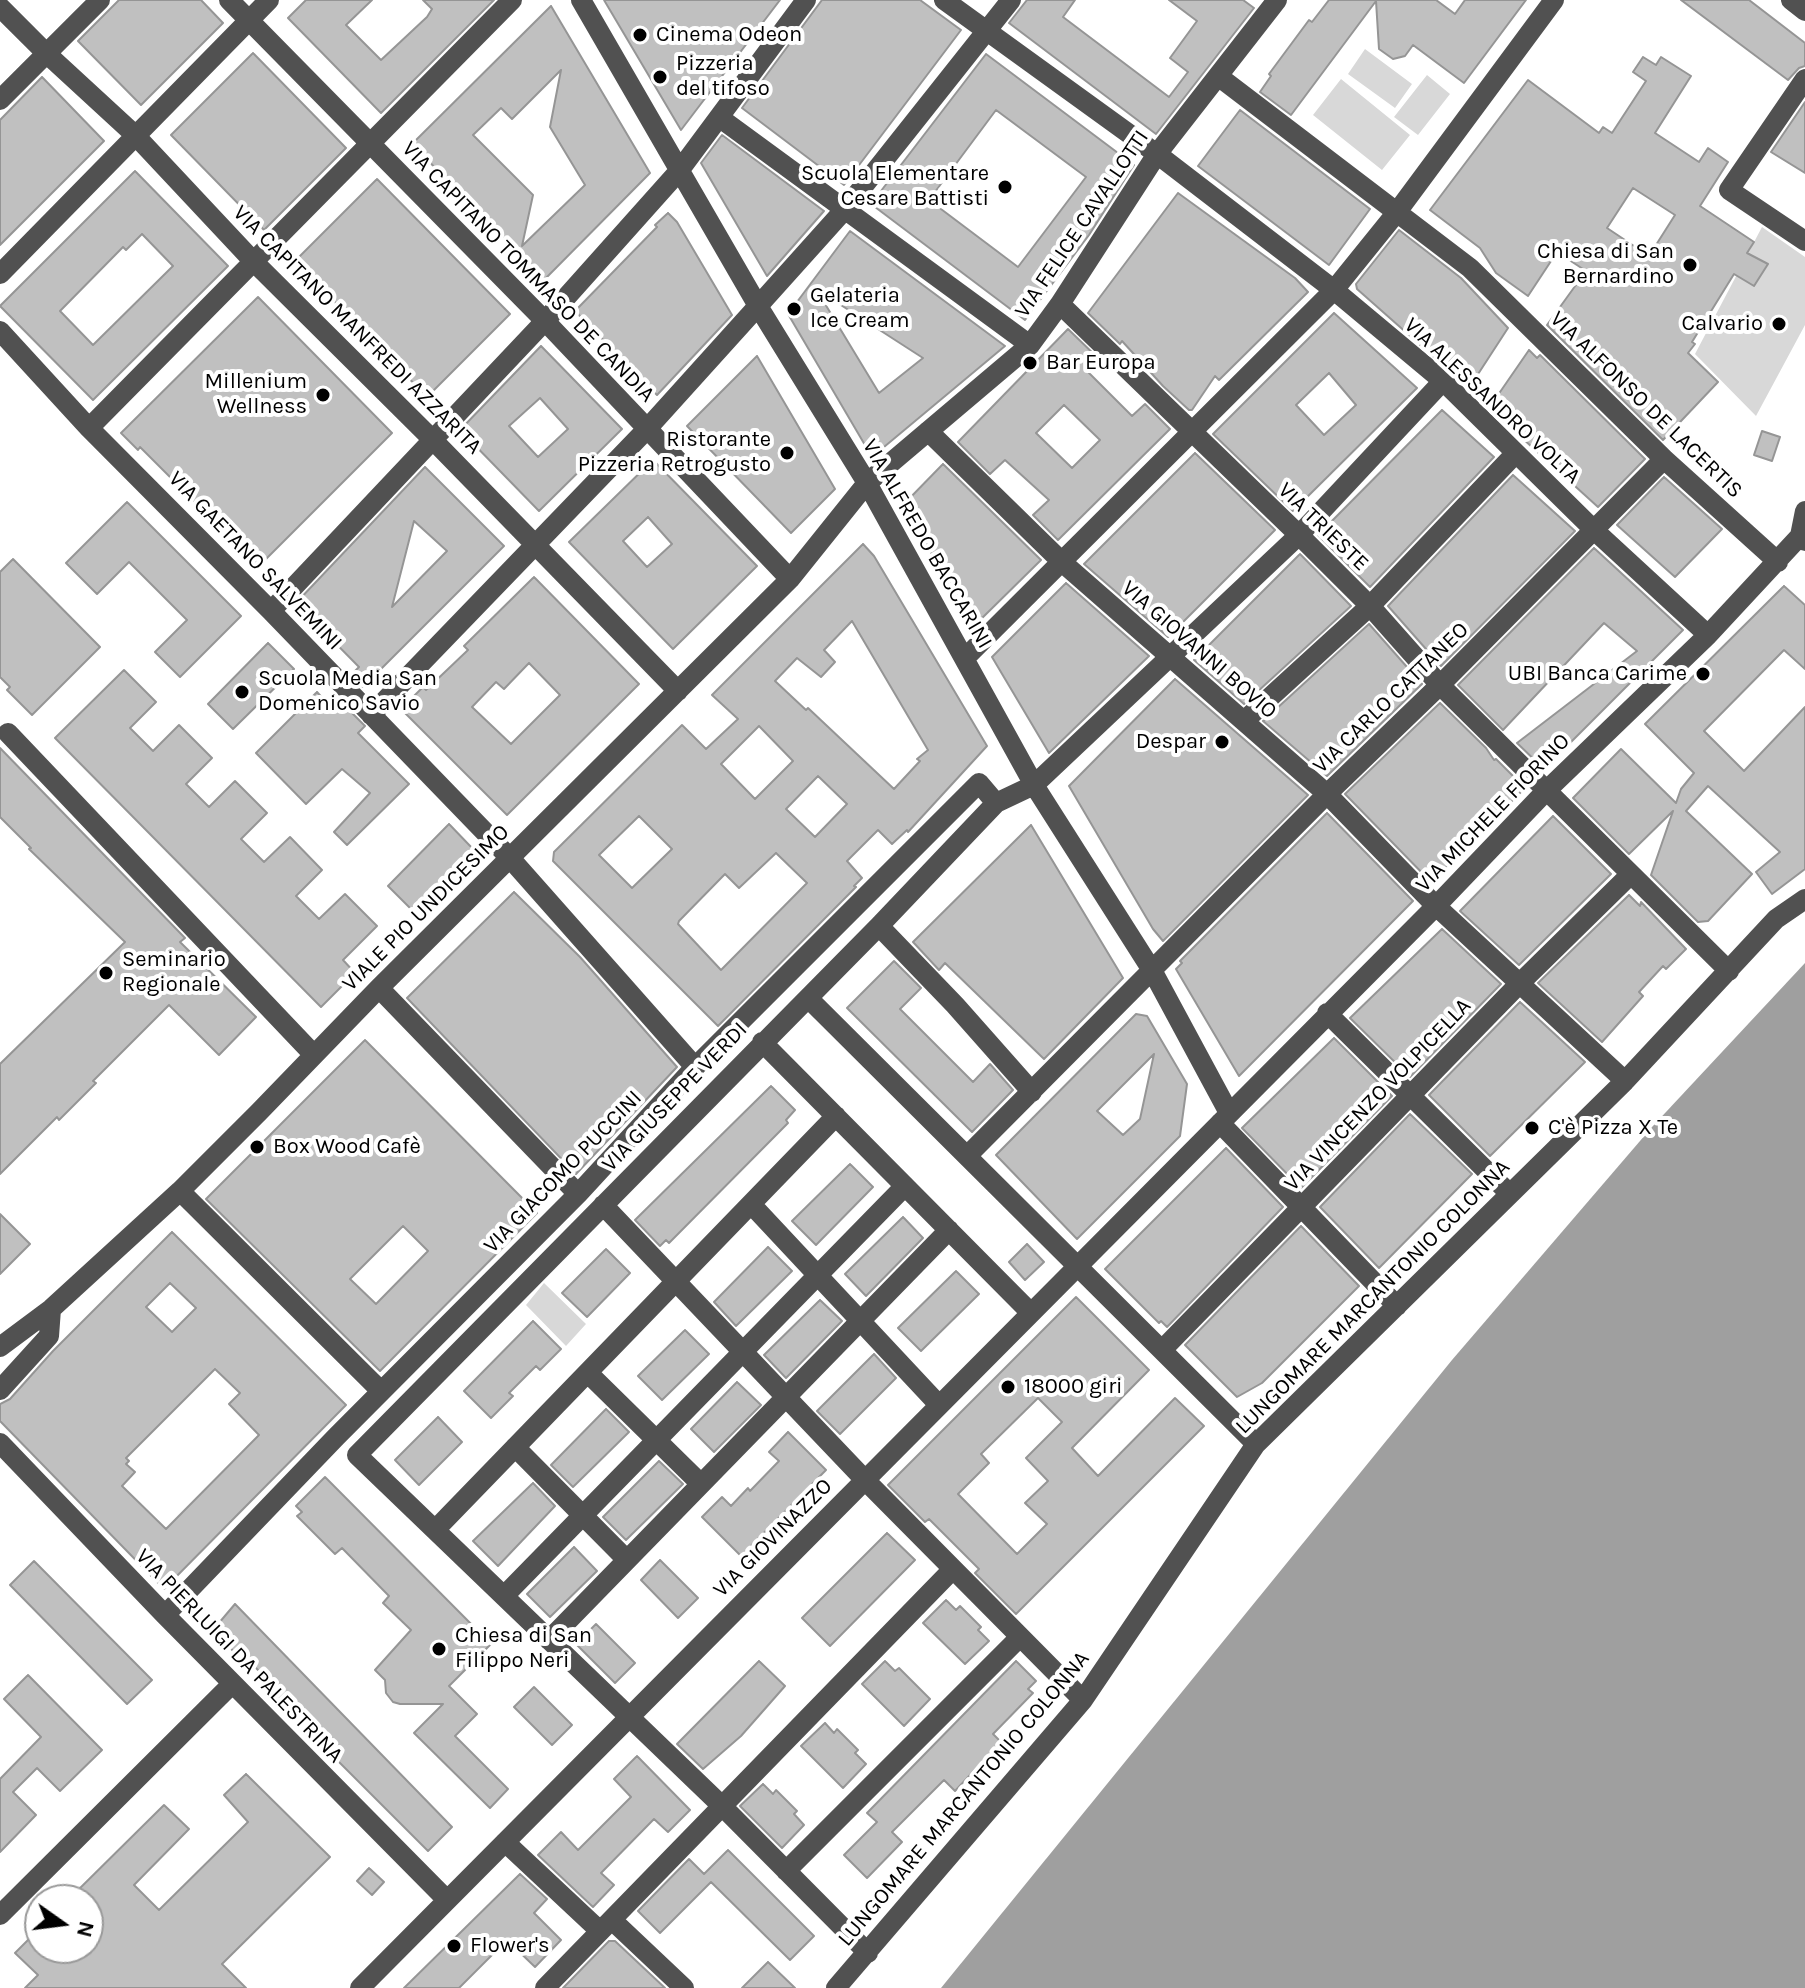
<!DOCTYPE html>
<html>
<head>
<meta charset="utf-8">
<style>
	body { margin:0 }
	#map { position:relative; width:1805px; height:1988px; overflow:hidden; background:#fff; font-family:Karla,sans-serif }
	canvas { display:block }
	.north { position:absolute; left:24px; top:1884px; width:80px; height:80px; box-sizing:border-box; background:#fff; border:2px solid #999; border-radius:50%; rotate:104deg; font-size:22px; font-weight:700; line-height:32px; text-align:center; color:#000 }
	.north::after { content:''; display:block; margin:auto; width:28px; height:36px; background:#000; clip-path:polygon(50% 0,100% 100%,50% 72%,0 100%) }
</style>
</head>
<body>
<div id="map">
<canvas width="1805" height="1988"></canvas>
<div class="north">N</div>
</div>
<script>
const c = document.querySelector('canvas').getContext('2d');
c.lineJoin = 'round';
function paint(path, color) { c.fillStyle = color; c.fill(path, 'evenodd'); }
const shape = rows => new Path2D(rows.map(r => 'M' + r).join(''));
function trace(path, color, width, dash) { c.strokeStyle = color; c.lineWidth = width; c.lineCap = dash ? 'butt' : 'round'; c.setLineDash(dash || []); c.stroke(path); }
function write(font, color, halo, rows, align = 'center') {
  c.font = font + ' Karla,sans-serif'; c.lineWidth = 8; c.setLineDash([]); c.textBaseline = 'middle'; c.strokeStyle = halo; c.fillStyle = color; for (const [text, x, y, turn = 0] of rows) {
    c.save(); c.translate(x, y); c.rotate((+turn || 0) * Math.PI / 180); c.textAlign = isNaN(turn) ? turn : align; if (halo) c.strokeText(text, 0, 0); c.fillText(text, 0, 0); c.restore();
  }
}
paint(shape([
	[1365,49,1412,84,1395,108,1348,74],
	[1427,75,1450,94,1418,135,1394,117],
	[1341,79,1410,135,1382,170,1313,115],
	[1762,227,1805,257,1805,325,1756,416,1695,354],
	[544,1283,586,1324,566,1346,526,1305]
]), '#d8d8d8');
paint(shape([
	[1805,963,1805,1988,941,1988,1452,1360,1652,1127]
]), '#9f9f9f');
const building = shape([
	[119,0,201,0,223,23,141,105,78,41,119,0],
	[306,0,372,0,346,25,381,60,427,17,432,9,423,0,494,0,381,113,288,18,306,0],
	[604,0,780,0,681,130,604,0],
	[822,0,920,0,961,30,844,185,742,108,822,0],
	[1027,0,1075,0,1063,17,1169,97,1188,72,1170,58,1197,21,1169,0,1243,0,1254,8,1156,134,1009,23,1027,0],
	[1329,0,1436,0,1455,14,1465,0,1526,0,1464,83,1413,45,1405,56,1393,59,1379,49,1376,1,1291,115,1260,92,1271,76,1269,74,1309,20,1312,22,1329,0],
	[1681,0,1749,0,1805,43,1805,66,1799,68,1788,80,1681,0],
	[551,6,650,173,544,280,412,144,551,6],
	[561,70,550,127,585,185,522,246,533,195,473,135,501,108,512,119,561,70],
	[253,53,346,148,264,230,171,135,253,53],
	[986,54,1134,165,1089,235,1025,320,871,204,986,54],
	[996,110,1086,177,1018,267,929,200,996,110],
	[1643,57,1656,65,1661,57,1691,76,1655,133,1699,162,1708,148,1728,162,1700,206,1754,242,1747,253,1768,264,1754,286,1734,274,1692,342,1695,344,1688,353,1718,382,1663,440,1547,325,1586,271,1557,252,1528,296,1496,273,1480,248,1430,210,1528,80,1599,133,1603,127,1612,133,1646,81,1633,72,1643,57],
	[1633,188,1675,215,1649,256,1607,228,1633,188],
	[42,77,104,141,0,245,0,120,42,77],
	[1805,102,1805,173,1771,152,1805,102],
	[1240,110,1370,209,1329,265,1198,166,1240,110],
	[722,135,824,211,767,276,701,163,722,135],
	[135,171,228,266,93,400,0,306,135,171],
	[142,234,173,266,93,345,60,311,123,247,126,250,142,234],
	[377,179,510,314,427,397,295,261,377,179],
	[1178,193,1295,278,1308,292,1219,380,1215,376,1192,410,1189,410,1163,386,1122,341,1120,344,1088,313,1178,193],
	[668,213,677,222,732,315,657,395,575,311,657,227,655,225,668,213],
	[1399,230,1461,278,1508,328,1469,388,1357,289,1356,284,1399,230],
	[850,231,1005,346,872,457,788,314,850,231],
	[816,289,923,358,879,393,816,289],
	[258,297,392,433,259,566,140,447,138,450,121,433,258,297],
	[1334,313,1417,388,1293,511,1213,434,1334,313],
	[1329,373,1356,405,1324,435,1296,405,1329,373],
	[1068,329,1101,361,1089,373,1132,416,1145,404,1170,429,1058,540,1033,515,1049,500,1005,460,990,474,958,442,1068,329],
	[1064,405,1100,440,1072,468,1036,433,1064,405],
	[541,346,622,429,539,511,460,430,541,346],
	[540,398,568,429,538,457,509,426,540,398],
	[1529,350,1537,358,1540,355,1645,459,1598,507,1489,408,1529,350],
	[757,356,835,489,791,533,687,426,757,356],
	[1442,410,1494,457,1370,587,1318,535,1442,410],
	[1762,431,1780,437,1772,461,1754,455,1762,431],
	[1195,453,1275,530,1168,637,1084,564,1195,453],
	[653,460,757,566,673,649,569,542,653,460],
	[648,517,672,544,647,567,623,541,648,517],
	[943,464,1041,560,974,626,903,505,943,464],
	[425,467,504,546,363,687,351,675,359,667,296,603,425,467],
	[414,521,447,551,392,607,414,521],
	[1513,475,1575,531,1441,666,1388,606,1513,475],
	[1664,477,1722,529,1675,577,1617,525,1664,477],
	[127,502,241,616,180,677,155,652,187,620,129,562,97,594,66,563,127,502],
	[863,544,874,556,987,746,908,832,907,830,892,844,878,830,847,861,862,878,854,886,856,887,718,1026,553,861,554,852,682,725,706,749,738,719,712,695,863,544],
	[852,621,928,750,917,759,920,761,894,789,808,708,806,710,775,681,797,658,821,677,835,662,824,650,852,621],
	[759,726,793,761,755,799,721,764,759,726],
	[818,776,847,804,815,837,786,809,818,776],
	[639,816,672,849,632,888,599,855,639,816],
	[776,853,807,883,721,970,678,924,679,921,725,874,739,888,776,853],
	[1594,548,1683,630,1544,769,1517,743,1637,651,1604,623,1503,730,1458,685,1594,548],
	[1300,554,1351,606,1244,704,1194,660,1300,554],
	[13,559,100,647,32,715,7,690,10,687,0,677,0,572,13,559],
	[534,577,639,684,507,815,401,709,423,687,426,690,468,650,464,646,534,577],
	[529,663,560,695,511,744,472,707,496,682,504,689,529,663],
	[1066,583,1149,656,1049,753,992,657,1066,583],
	[1784,586,1805,605,1805,669,1784,650,1704,731,1744,771,1805,707,1805,869,1772,894,1756,872,1780,852,1708,786,1686,811,1752,874,1708,921,1698,922,1651,875,1673,811,1629,854,1573,798,1621,749,1676,803,1681,789,1694,773,1645,724,1784,586],
	[1369,624,1422,684,1327,776,1263,721,1369,624],
	[268,643,294,669,233,729,208,704,268,643],
	[124,670,156,702,130,728,153,751,179,725,212,758,186,784,209,807,235,781,267,813,241,839,264,862,290,837,322,870,296,896,319,919,345,894,377,926,343,960,355,973,321,1007,55,738,124,670],
	[1175,679,1308,795,1163,941,1153,929,1069,786,1175,679],
	[317,692,327,703,334,695,365,726,358,733,409,784,347,845,334,832,370,793,342,769,306,804,256,753,317,692],
	[1440,703,1486,748,1494,760,1496,759,1525,788,1431,882,1345,794,1440,703],
	[0,748,185,938,180,942,256,1017,219,1055,169,1005,93,1081,96,1083,59,1120,57,1117,0,1174,0,1064,125,942,29,849,31,848,0,817,0,748],
	[1327,813,1413,901,1239,1076,1176,969,1182,963,1180,961,1327,813],
	[1553,816,1611,874,1519,965,1460,911,1553,816],
	[449,824,473,849,412,910,388,886,449,824],
	[1031,825,1123,978,1044,1059,945,963,939,970,913,942,1031,825],
	[514,892,580,957,677,1067,576,1174,407,998,514,892],
	[1629,895,1640,906,1641,902,1686,949,1666,969,1663,966,1639,992,1643,996,1602,1042,1538,983,1629,895],
	[1442,929,1501,984,1410,1077,1350,1018,1442,929],
	[894,961,921,988,900,1009,973,1082,990,1064,1013,1090,972,1132,847,1008,894,961],
	[1520,1002,1585,1062,1490,1156,1429,1095,1520,1002],
	[1136,1014,1147,1016,1187,1084,1180,1136,1077,1239,996,1155,1136,1014],
	[1154,1054,1140,1119,1123,1135,1097,1111,1154,1054],
	[1334,1038,1392,1096,1301,1188,1242,1128,1334,1038],
	[365,1040,537,1213,380,1371,206,1199,365,1040],
	[403,1226,428,1251,376,1304,350,1279,403,1226],
	[771,1086,795,1110,786,1120,788,1123,669,1243,666,1240,660,1246,635,1220,771,1086],
	[1410,1114,1472,1174,1379,1268,1320,1207,1410,1114],
	[1226,1148,1283,1207,1167,1327,1161,1321,1159,1323,1105,1269,1226,1148],
	[850,1164,873,1187,816,1245,792,1221,850,1164],
	[0,1214,30,1244,0,1274,0,1214],
	[903,1217,923,1238,866,1296,845,1274,903,1217],
	[1301,1226,1359,1286,1262,1383,1237,1397,1185,1345,1301,1226],
	[172,1232,346,1405,164,1589,0,1421,0,1404,10,1399,53,1351,172,1232],
	[170,1283,196,1308,172,1332,146,1307,170,1283],
	[215,1369,240,1393,229,1404,259,1435,166,1529,122,1486,135,1472,126,1464,129,1461,126,1458,215,1369],
	[1027,1244,1044,1262,1025,1280,1009,1262,1027,1244],
	[768,1247,792,1271,736,1326,714,1302,768,1247],
	[606,1249,630,1273,587,1317,562,1293,606,1249],
	[956,1271,979,1294,921,1351,898,1328,956,1271],
	[1076,1297,1149,1370,1072,1448,1098,1476,1175,1398,1204,1426,1016,1614,975,1573,979,1569,929,1519,925,1522,888,1485,1076,1297],
	[1038,1398,1062,1422,1026,1458,1048,1481,1025,1503,1047,1524,1017,1554,958,1494,989,1463,981,1454,1038,1398],
	[820,1300,842,1321,786,1378,764,1355,820,1300],
	[533,1321,561,1349,540,1370,536,1366,509,1393,513,1396,491,1418,464,1391,533,1321],
	[685,1330,709,1354,662,1400,638,1376,685,1330],
	[874,1354,896,1378,840,1434,817,1411,874,1354],
	[737,1382,761,1405,714,1452,691,1429,737,1382],
	[606,1409,629,1432,573,1487,551,1465,606,1409],
	[438,1417,462,1442,419,1485,395,1460,438,1417],
	[788,1432,826,1470,741,1556,702,1517,722,1497,731,1506,748,1488,750,1491,779,1461,769,1452,788,1432],
	[659,1461,683,1484,626,1540,603,1517,659,1461],
	[325,1477,491,1644,449,1686,477,1714,455,1736,508,1789,490,1808,414,1733,443,1704,400,1704,393,1702,386,1693,385,1680,375,1670,411,1630,383,1603,389,1596,342,1548,335,1554,297,1516,302,1512,296,1506,325,1477],
	[533,1483,555,1506,498,1566,473,1541,533,1483],
	[887,1533,915,1560,830,1646,802,1618,887,1533],
	[574,1547,597,1571,550,1617,527,1594,574,1547],
	[660,1560,698,1598,678,1618,641,1580,660,1560],
	[34,1561,152,1680,127,1704,10,1585,34,1561],
	[946,1600,956,1610,960,1606,981,1627,978,1630,989,1641,965,1664,923,1623,946,1600],
	[235,1604,452,1827,428,1851,321,1744,329,1736,306,1711,294,1722,272,1700,278,1695,267,1685,270,1682,240,1652,237,1655,213,1630,235,1604],
	[596,1624,635,1663,615,1683,576,1644,596,1624],
	[759,1661,785,1686,741,1736,703,1769,677,1744,759,1661],
	[885,1661,895,1671,899,1668,930,1699,904,1726,862,1684,885,1661],
	[1016,1661,1036,1681,1028,1689,1033,1693,993,1734,1001,1742,955,1791,944,1780,892,1832,902,1842,867,1878,844,1855,877,1822,867,1813,1016,1661],
	[28,1675,102,1750,60,1791,37,1768,13,1792,36,1815,0,1852,0,1779,41,1737,4,1699,28,1675],
	[534,1687,572,1725,552,1745,514,1707,534,1687],
	[825,1723,834,1733,837,1729,858,1750,855,1753,866,1764,843,1788,801,1746,825,1723],
	[637,1756,690,1810,668,1832,654,1819,601,1873,614,1885,593,1907,538,1855,561,1832,578,1850,631,1797,614,1779,637,1756],
	[246,1774,330,1857,222,1964,246,1988,25,1988,38,1975,15,1953,40,1928,40,1948,88,1948,88,1900,68,1900,164,1805,189,1829,134,1885,159,1910,248,1822,224,1795,246,1774],
	[763,1784,773,1794,776,1790,797,1811,794,1814,804,1825,782,1848,740,1806,763,1784],
	[728,1850,814,1936,790,1960,711,1882,660,1933,638,1911,689,1859,704,1874,728,1850],
	[369,1868,384,1882,372,1895,357,1881,369,1868],
	[520,1874,547,1899,534,1913,561,1940,535,1967,507,1940,459,1988,404,1988,520,1874],
	[609,1941,615,1941,665,1988,563,1988,609,1941],
	[768,1962,795,1988,742,1988,768,1962]
]);
paint(building, '#c0c0c0');
trace(building, '#959595', 2);
trace(shape([
	[229,0,545,321,790,579],
	[581,0,758,306,867,483,1034,785,1153,972,1229,1113],
	[944,0,1157,154,1334,290,1443,381,1594,530,1708,635],
	[1791,0,1805,11],
	[0,7,47,54,135,135,254,262,433,440,678,691],
	[1218,76,1470,268,1664,459,1778,562],
	[1805,79,1729,190,1805,241],
	[0,100,100,0],
	[720,118,1030,345],
	[0,274,269,0],
	[1060,304,1299,535,1370,606,1440,685,1729,971],
	[0,331,89,428,271,611,510,858,695,1067],
	[89,428,512,0],
	[928,431,1063,563,1327,794,1436,906,1625,1081],
	[1805,511,1800,536,1805,541],
	[271,611,545,321,679,171,806,0],
	[965,658,1334,290,1397,212,1554,0],
	[371,715,646,430,758,306,846,208,1011,0],
	[1244,721,1370,606,1515,454],
	[8,733,314,1055],
	[879,926,955,1005,1032,1092],
	[379,988,578,1194],
	[808,998,1256,1444],
	[1327,1013,1510,1194],
	[762,1042,1031,1313],
	[1220,1123,1397,1306],
	[967,1156,1327,794,1440,685,1664,459],
	[180,1191,381,1391],
	[751,1204,939,1405],
	[603,1205,865,1480,1083,1700],
	[0,1347,51,1309,180,1191,259,1112,379,988,790,579,867,483,1030,345,1060,304,1157,154,1277,0],
	[1162,1350,1520,983,1630,875],
	[588,1373,701,1484],
	[0,1390,49,1336,51,1309],
	[0,1443,165,1615,447,1900],
	[515,1447,627,1560],
	[435,1530,836,1116],
	[504,1596,905,1186],
	[165,1615,336,1437,578,1194,695,1067,979,783,996,803],
	[549,1640,949,1230],
	[505,1842,600,1931],
	[786,1871,1020,1637],
	[0,1915,232,1684],
	[612,1920,684,1988],
	[868,1953,722,1806,357,1455,879,926,996,803,1034,785,1299,535,1443,381],
	[360,1988,1436,906,1546,791,1708,635,1800,536],
	[545,1988,953,1569],
	[836,1988,1083,1700,1256,1444,1625,1081,1776,919,1805,899]
]), '#515151', 20);
for (const [x, y, r, color] of [
	[640,35,8,"#000"],
	[660,77,8,"#000"],
	[1005,187,8,"#000"],
	[1690,265,8,"#000"],
	[794,309,8,"#000"],
	[1779,324,8,"#000"],
	[1030,363,8,"#000"],
	[323,395,8,"#000"],
	[787,453,8,"#000"],
	[1703,674,8,"#000"],
	[242,692,8,"#000"],
	[1222,742,8,"#000"],
	[106,973,8,"#000"],
	[1532,1128,8,"#000"],
	[257,1147,8,"#000"],
	[1008,1387,8,"#000"],
	[439,1649,8,"#000"],
	[454,1946,8,"#000"]
]) { const dot = new Path2D(); dot.arc(x, y, r, 0, 2 * Math.PI); c.fillStyle = color; c.fill(dot); trace(dot, '#fff', 3); }
write('22px', '#000', '#fff', [
	["Cinema Odeon",656,35],
	["Pizzeria",676,64],
	["del tifoso",676,89],
	["Scuola Elementare",989,174,"right"],
	["Cesare Battisti",989,199,"right"],
	["Chiesa di San",1674,252,"right"],
	["Bernardino",1674,277,"right"],
	["Gelateria",810,296],
	["Ice Cream",810,321],
	["Calvario",1763,324,"right"],
	["Bar Europa",1046,363],
	["Millenium",307,382,"right"],
	["Wellness",307,407,"right"],
	["Ristorante",771,440,"right"],
	["Pizzeria Retrogusto",771,465,"right"],
	["UBI Banca Carime",1687,674,"right"],
	["Scuola Media San",258,679],
	["Domenico Savio",258,704],
	["Despar",1206,742,"right"],
	["Seminario",122,960],
	["Regionale",122,985],
	["C'è Pizza X Te",1548,1128],
	["Box Wood Cafè",273,1147],
	["18000 giri",1024,1387],
	["Chiesa di San",455,1636],
	["Filippo Neri",455,1661],
	["Flower's",470,1946]
], 'left');
write('22px', '#000', '#fff', [
	["VIA FELICE CAVALLOTTI",1082,224,-56],
	["VIA CAPITANO TOMMASO DE CANDIA",528,272,46],
	["VIA CAPITANO MANFREDI AZZARITA",357,330,45],
	["VIA ALESSANDRO VOLTA",1492,401,43],
	["VIA ALFONSO DE LACERTIS",1646,405,44],
	["VIA TRIESTE",1323,527,44],
	["VIA ALFREDO BACCARINI",927,544,60],
	["VIA GAETANO SALVEMINI",255,561,46],
	["VIA GIOVANNI BOVIO",1199,650,41],
	["VIA CARLO CATTANEO",1391,698,-44],
	["VIA MICHELE FIORINO",1493,813,-46],
	["VIALE PIO UNDICESIMO",426,908,-45],
	["VIA VINCENZO VOLPICELLA",1378,1095,-46],
	["VIA GIUSEPPE VERDI",675,1097,-46],
	["VIA GIACOMO PUCCINI",563,1172,-46],
	["LUNGOMARE MARCANTONIO COLONNA",1373,1297,-45],
	["VIA GIOVINAZZO",773,1538,-45],
	["VIA PIERLUIGI DA PALESTRINA",239,1656,46],
	["LUNGOMARE MARCANTONIO COLONNA",964,1799,-50]
]);
</script>
</body>
</html>
